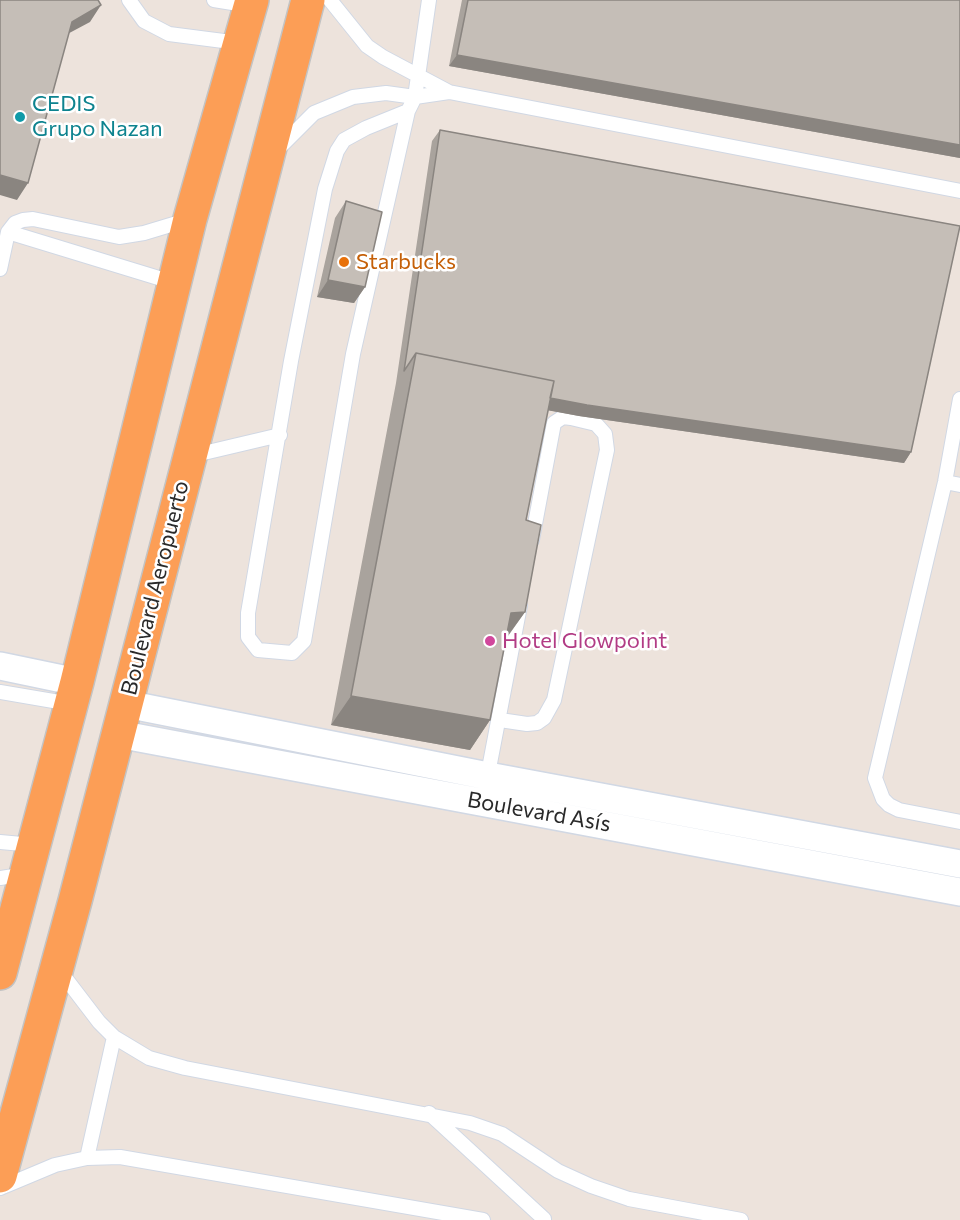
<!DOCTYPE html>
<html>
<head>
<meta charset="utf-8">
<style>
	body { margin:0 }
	canvas { display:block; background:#ede3dc }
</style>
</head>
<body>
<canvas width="960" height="1220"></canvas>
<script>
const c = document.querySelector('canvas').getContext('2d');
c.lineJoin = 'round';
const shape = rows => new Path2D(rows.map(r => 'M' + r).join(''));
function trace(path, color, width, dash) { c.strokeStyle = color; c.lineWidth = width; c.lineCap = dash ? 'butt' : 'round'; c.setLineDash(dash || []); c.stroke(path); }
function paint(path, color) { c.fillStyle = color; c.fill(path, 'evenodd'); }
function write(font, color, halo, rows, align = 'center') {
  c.font = font + ' Commissioner,sans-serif'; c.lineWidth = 5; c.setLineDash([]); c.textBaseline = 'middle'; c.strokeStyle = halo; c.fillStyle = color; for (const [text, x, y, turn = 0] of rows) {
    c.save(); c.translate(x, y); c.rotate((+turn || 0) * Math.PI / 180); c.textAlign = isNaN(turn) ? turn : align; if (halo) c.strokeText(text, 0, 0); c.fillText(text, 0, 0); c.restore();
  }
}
const service = shape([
	[129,0,144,21,169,34,239,43],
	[214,0,251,6],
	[330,0,367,46,383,57,449,92,960,191],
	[408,111,366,128,344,140,337,151,325,189,291,361,248,613,248,637,258,650,292,653,304,641,353,354,408,111,415,97,429,0],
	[278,149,314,113,353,97,386,93,415,97,449,92],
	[8,232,175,283],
	[0,269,8,232,15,223,23,220,33,219,119,237,144,233,187,220],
	[960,399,945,482,875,778,883,799,889,805,899,810,960,822],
	[191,456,280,435],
	[945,482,960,485],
	[0,692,71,704],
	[500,720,527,724,537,723,544,718,554,700,607,450,605,434,596,424,571,418,563,417,554,423,532,540],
	[487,779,520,606],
	[0,842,33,845],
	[0,878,26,874],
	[60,971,99,1022,114,1037,149,1058,185,1068,470,1123,502,1134,558,1171,591,1186,629,1199,741,1220],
	[429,1113,544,1219],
	[87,1158,114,1037],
	[0,1188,55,1165,87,1158,120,1157,483,1220]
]);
const minor = shape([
	[0,666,77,682],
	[126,704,488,776,960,864],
	[118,734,960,892]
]);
const trunk = shape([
	[0,973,77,682,190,219,252,0],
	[0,1176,75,901,308,0]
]);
trace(service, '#d1d8e4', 16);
trace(minor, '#d1d8e4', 30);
trace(trunk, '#c3c3c3', 36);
trace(service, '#fff', 14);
trace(minor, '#fff', 27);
trace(trunk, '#fc9e56', 33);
paint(shape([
	[462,0,960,0,960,158,449,66],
	[440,130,911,452,904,463,579,416,548,410,526,520,525,612,506,639,490,720,470,750,331,725,396,383,432,141],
	[346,201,365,287,354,303,317,297,335,218]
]), '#a9a39d');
paint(shape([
	[101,5,90,22,60,38,72,22],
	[457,55,960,145,960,158,449,66],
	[0,175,28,183,17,200,0,195],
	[328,280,365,287,354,303,317,297],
	[413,373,911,452,904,463,579,416,410,385],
	[525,612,504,641,511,613],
	[351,696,490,720,470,750,331,725]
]), '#8a8580');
const building = shape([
	[0,0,98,0,101,5,72,22,28,183,0,175,0,0],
	[468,0,960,0,960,145,457,55,468,0],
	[440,130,960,226,911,452,587,405,550,398,554,381,416,353,404,371,440,130],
	[346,201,382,212,365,287,328,280,346,201],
	[416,353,554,381,526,520,541,525,525,612,511,613,490,720,351,696,416,353]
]);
paint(building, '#c5beb7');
trace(building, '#8a8580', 1.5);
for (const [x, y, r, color] of [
	[20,117,6,"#0f9aa8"],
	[344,262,6,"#e8710a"],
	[490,641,6,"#d1479c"]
]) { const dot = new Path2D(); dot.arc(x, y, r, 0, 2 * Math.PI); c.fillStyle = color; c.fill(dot); trace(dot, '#fff', 2); }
write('22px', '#0d838f', '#fff', [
	["CEDIS",32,104],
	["Grupo Nazan",32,129]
], 'left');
write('22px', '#c56008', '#fff', [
	["Starbucks",356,262]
], 'left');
write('22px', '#2a2a2a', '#fff', [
	["Boulevard Aeropuerto",155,588,-76],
	["Boulevard Asís",539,812,10]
]);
write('22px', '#b23c85', '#fff', [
	["Hotel Glowpoint",502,641]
], 'left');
</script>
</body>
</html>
